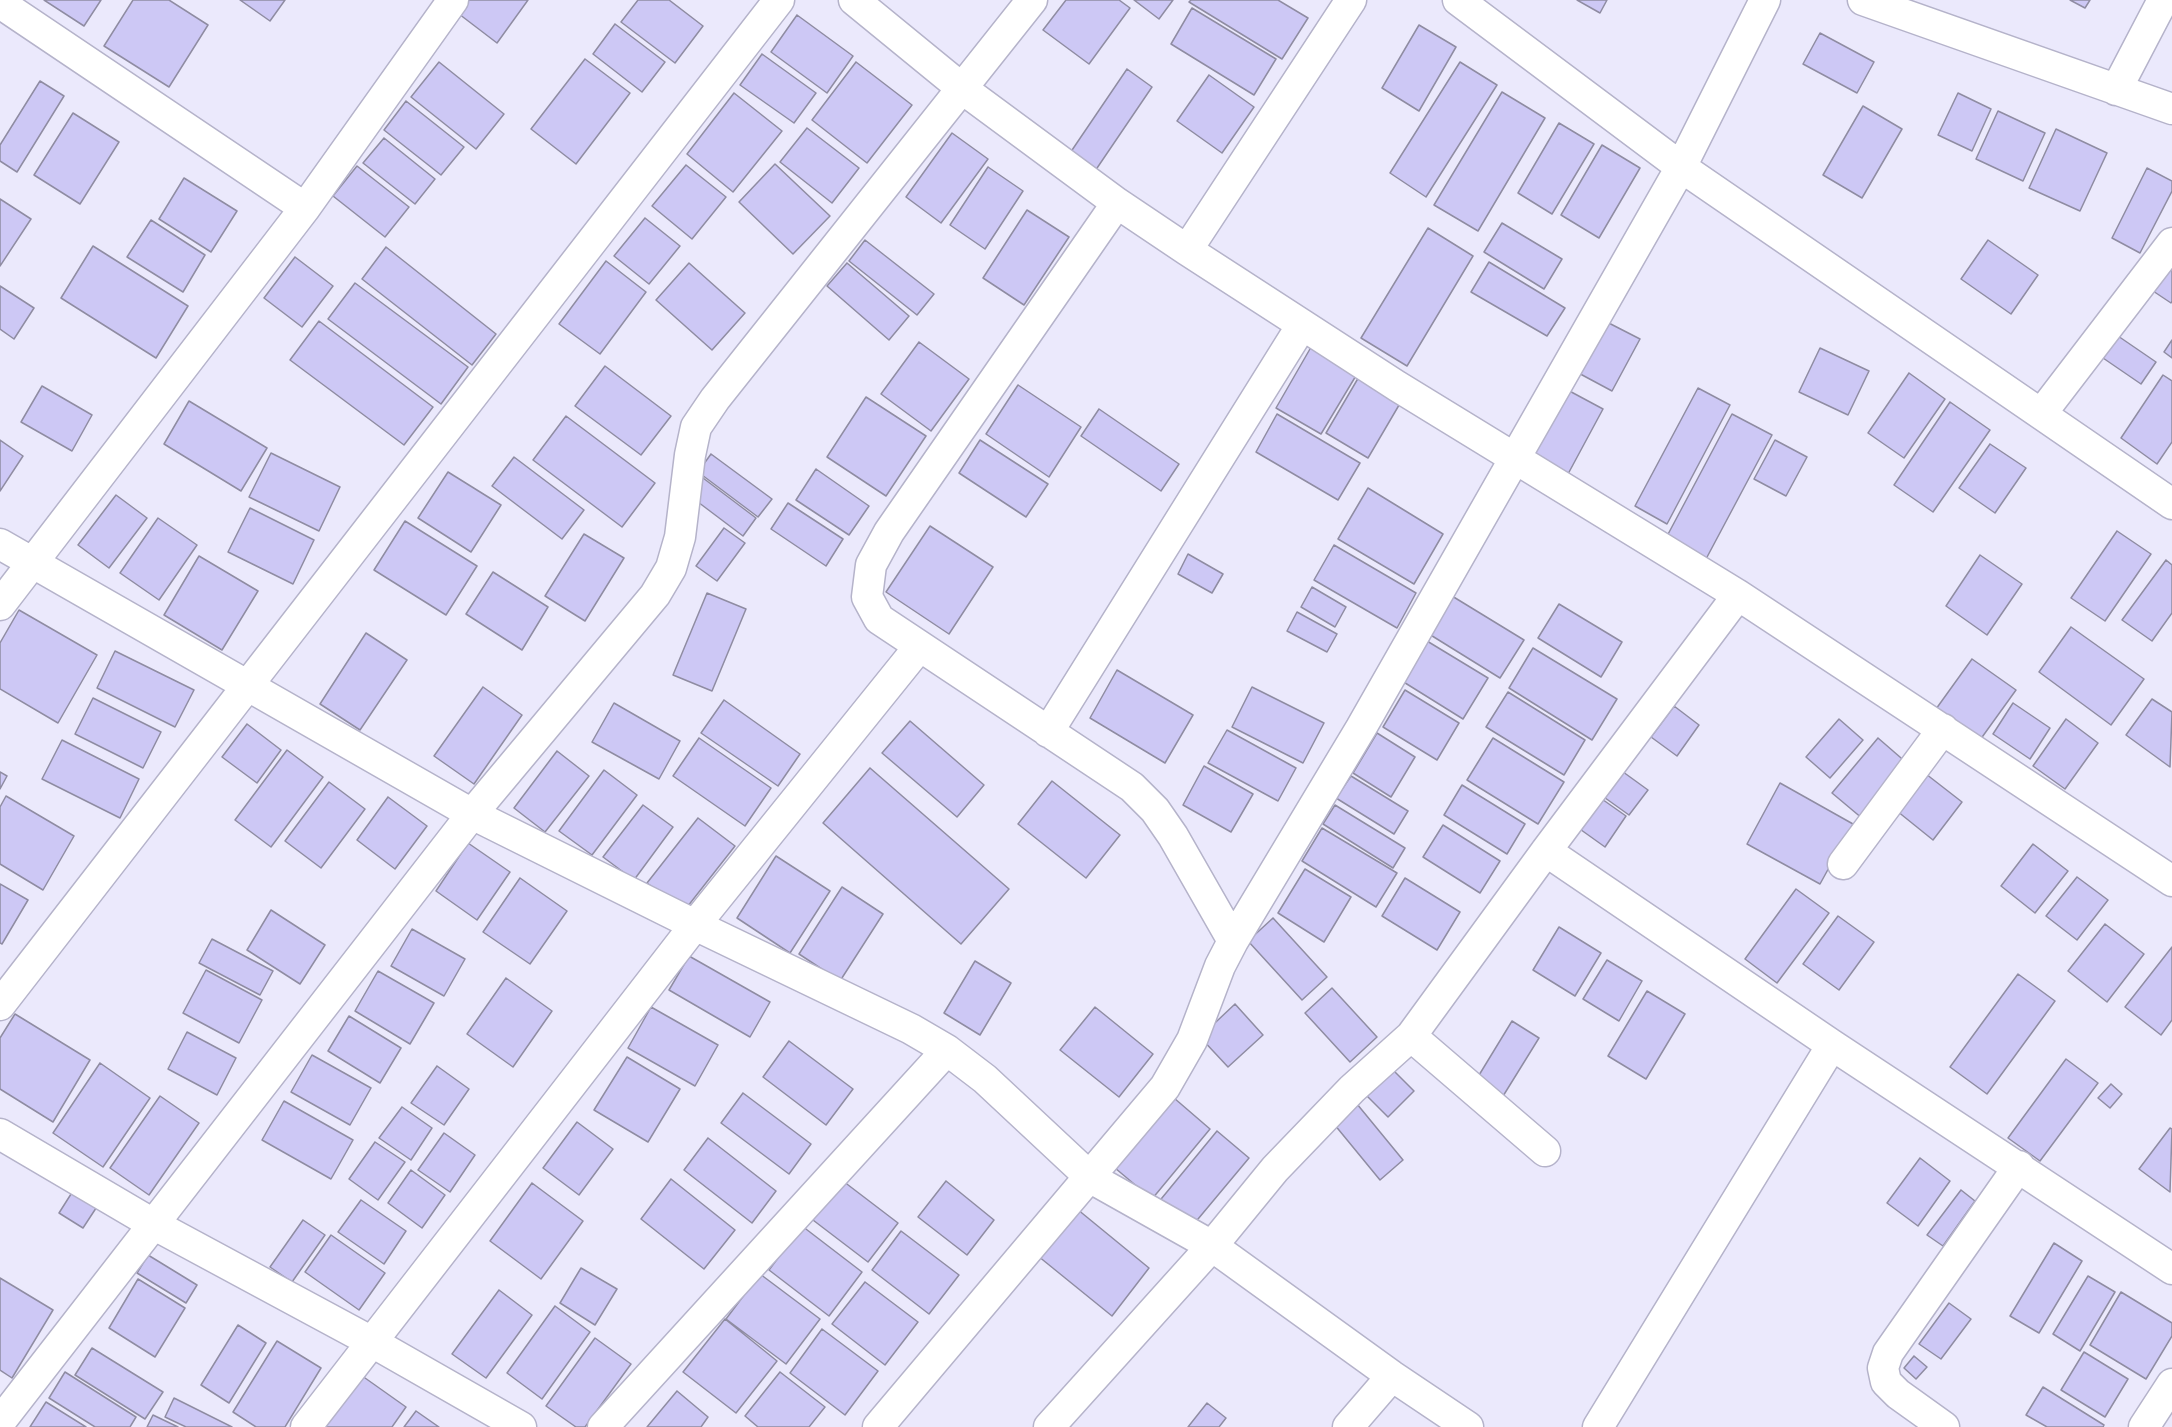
<!DOCTYPE html>
<html>
<head>
<meta charset="utf-8">
<style>
	body { margin:0 }
	canvas { display:block; background:#ebe9fc }
</style>
</head>
<body>
<canvas width="2172" height="1427"></canvas>
<script>
const c = document.querySelector('canvas').getContext('2d');
c.lineJoin = 'round';
function paint(path, color) { c.fillStyle = color; c.fill(path, 'evenodd'); }
const shape = rows => new Path2D(rows.map(r => 'M' + r).join(''));
function trace(path, color, width, dash) { c.strokeStyle = color; c.lineWidth = width; c.lineCap = dash ? 'butt' : 'round'; c.setLineDash(dash || []); c.stroke(path); }
const building = shape([
	[44,0,101,0,84,26,44,0],
	[133,0,169,0,208,25,169,87,104,46,133,0],
	[240,0,285,0,270,21,240,0],
	[469,0,528,0,497,43,459,14,469,0],
	[638,0,669,0,703,26,675,63,621,22,638,0],
	[1066,0,1119,0,1130,8,1089,64,1043,30,1066,0],
	[1134,0,1173,0,1159,19,1134,0],
	[1191,0,1278,0,1308,18,1282,59,1189,2,1191,0],
	[1577,0,1607,0,1600,13,1577,0],
	[2070,0,2090,0,2085,8,2070,0],
	[1192,8,1276,59,1254,95,1171,44,1192,8],
	[797,15,853,56,827,93,771,52,797,15],
	[615,24,665,62,642,92,593,54,615,24],
	[1419,25,1456,47,1419,111,1382,88,1419,25],
	[1820,33,1874,62,1857,93,1803,64,1820,33],
	[762,54,816,93,794,123,740,85,762,54],
	[585,59,630,93,576,164,531,129,585,59],
	[439,62,504,114,476,149,411,97,439,62],
	[856,62,912,105,867,163,812,120,856,62],
	[1460,62,1497,85,1426,197,1390,173,1460,62],
	[1127,69,1152,87,1093,174,1068,156,1127,69],
	[1209,75,1254,107,1222,153,1177,121,1209,75],
	[40,81,64,96,17,172,0,161,0,145,40,81],
	[1502,92,1545,118,1478,231,1434,205,1502,92],
	[734,93,782,131,733,192,687,154,734,93],
	[1958,93,1991,109,1972,151,1938,135,1958,93],
	[406,101,464,147,441,175,384,130,406,101],
	[1863,106,1902,129,1862,198,1823,175,1863,106],
	[1998,111,2045,133,2023,181,1976,159,1998,111],
	[73,113,119,142,80,204,34,175,73,113],
	[1559,123,1594,144,1552,214,1518,193,1559,123],
	[807,128,859,168,832,203,780,162,807,128],
	[2056,129,2107,153,2080,211,2029,188,2056,129],
	[952,133,988,159,941,223,906,197,952,133],
	[384,138,435,179,415,204,363,163,384,138],
	[1602,145,1640,168,1599,238,1561,215,1602,145],
	[775,164,830,216,793,254,739,202,775,164],
	[686,165,726,197,692,239,652,206,686,165],
	[357,166,409,207,385,237,333,196,357,166],
	[988,167,1023,191,985,249,950,225,988,167],
	[2147,168,2172,181,2172,191,2140,253,2112,238,2147,168],
	[184,178,237,211,211,252,159,219,184,178],
	[0,199,31,219,0,266,0,199],
	[1027,210,1069,237,1024,305,983,278,1027,210],
	[645,218,680,246,649,284,614,256,645,218],
	[151,220,205,255,183,292,127,257,151,220],
	[1502,223,1562,259,1544,289,1484,252,1502,223],
	[1428,228,1473,256,1407,366,1361,338,1428,228],
	[865,240,934,294,917,315,849,261,865,240],
	[1988,240,2038,275,2011,314,1961,279,1988,240],
	[93,246,188,306,156,358,61,298,93,246],
	[386,247,496,334,472,365,362,279,386,247],
	[295,257,333,286,302,327,264,298,295,257],
	[606,261,646,292,600,354,559,324,606,261],
	[1489,262,1565,308,1547,336,1471,292,1489,262],
	[689,263,745,313,712,350,656,300,689,263],
	[847,263,909,316,889,340,827,286,847,263],
	[2172,263,2172,301,2171,303,2153,291,2172,263],
	[355,283,468,367,441,404,328,319,355,283],
	[0,286,34,308,14,339,0,329,0,286],
	[1599,318,1640,339,1612,391,1571,369,1599,318],
	[319,321,433,407,404,445,290,360,319,321],
	[2118,336,2156,362,2141,384,2103,358,2118,336],
	[2172,340,2172,358,2164,352,2172,340],
	[919,342,969,379,931,431,881,394,919,342],
	[1314,342,1360,369,1321,434,1276,408,1314,342],
	[1820,348,1869,371,1848,415,1799,392,1820,348],
	[605,366,671,416,641,455,575,406,605,366],
	[1909,373,1945,399,1904,458,1868,433,1909,373],
	[1360,375,1402,400,1368,458,1326,433,1360,375],
	[2163,375,2172,381,2172,442,2157,464,2121,438,2163,375],
	[1018,385,1081,427,1049,477,986,434,1018,385],
	[42,386,92,415,72,451,21,422,42,386],
	[1562,387,1603,409,1568,474,1528,452,1562,387],
	[1698,388,1730,405,1667,524,1635,506,1698,388],
	[866,397,926,436,886,496,827,457,866,397],
	[189,401,267,448,241,491,164,444,189,401],
	[1950,402,1990,430,1933,512,1894,485,1950,402],
	[1099,409,1179,464,1161,491,1081,436,1099,409],
	[1277,414,1360,463,1338,500,1256,452,1277,414],
	[1732,414,1772,435,1706,559,1666,538,1732,414],
	[566,416,655,483,622,527,533,460,566,416],
	[0,440,23,456,0,491,0,440],
	[980,440,1048,484,1026,517,959,473,980,440],
	[1775,440,1807,457,1786,496,1754,479,1775,440],
	[1990,444,2026,468,1995,513,1959,488,1990,444],
	[271,453,340,487,319,531,249,497,271,453],
	[711,454,772,499,758,517,698,472,711,454],
	[514,457,584,510,562,539,492,486,514,457],
	[816,469,869,506,849,535,796,500,816,469],
	[448,472,501,505,471,552,418,518,448,472],
	[703,478,756,518,743,536,690,496,703,478],
	[1368,488,1443,534,1414,584,1338,539,1368,488],
	[116,495,147,518,109,568,78,545,116,495],
	[788,503,843,539,826,566,771,529,788,503],
	[250,508,314,540,293,584,228,552,250,508],
	[158,518,197,545,159,600,120,573,158,518],
	[405,521,477,566,446,615,374,570,405,521],
	[930,526,993,567,949,634,886,592,930,526],
	[724,528,745,543,717,581,696,566,724,528],
	[2117,531,2151,554,2105,621,2071,598,2117,531],
	[584,534,624,558,585,621,545,596,584,534],
	[1334,545,1416,593,1397,628,1314,580,1334,545],
	[1188,554,1223,574,1212,593,1178,574,1188,554],
	[1980,555,2022,584,1987,635,1946,606,1980,555],
	[199,556,258,591,222,650,164,615,199,556],
	[2166,560,2172,565,2172,613,2152,641,2122,620,2166,560],
	[493,572,548,607,522,650,466,614,493,572],
	[1312,587,1346,607,1335,627,1301,607,1312,587],
	[707,593,746,609,712,691,673,675,707,593],
	[1452,596,1524,640,1500,678,1429,634,1452,596],
	[1559,604,1622,642,1601,677,1538,638,1559,604],
	[19,610,97,655,58,723,0,689,0,643,19,610],
	[1297,612,1337,634,1327,652,1287,631,1297,612],
	[2071,627,2144,679,2111,725,2039,672,2071,627],
	[366,633,407,660,360,730,320,704,366,633],
	[1427,641,1488,678,1463,719,1402,681,1427,641],
	[1533,648,1617,699,1592,740,1509,688,1533,648],
	[115,651,194,690,175,727,97,688,115,651],
	[1972,659,2016,690,1980,740,1936,709,1972,659],
	[1117,670,1193,715,1165,763,1090,718,1117,670],
	[483,687,522,715,474,784,434,756,483,687],
	[1252,687,1324,723,1303,763,1232,727,1252,687],
	[1405,690,1459,723,1437,760,1383,727,1405,690],
	[1508,692,1585,740,1564,775,1486,727,1508,692],
	[93,698,161,732,143,768,75,734,93,698],
	[2152,699,2172,712,2170,767,2126,735,2152,699],
	[724,700,800,754,778,786,701,733,724,700],
	[614,703,680,741,659,779,592,742,614,703],
	[2013,703,2050,728,2030,759,1993,734,2013,703],
	[1674,706,1699,725,1677,756,1651,737,1674,706],
	[1839,719,1863,740,1830,778,1806,757,1839,719],
	[2066,719,2098,743,2065,789,2033,766,2066,719],
	[910,721,984,785,957,817,882,753,910,721],
	[247,724,281,750,257,783,222,757,247,724],
	[1227,730,1296,768,1278,801,1208,763,1227,730],
	[1377,733,1415,757,1391,797,1353,773,1377,733],
	[699,738,771,788,745,826,673,776,699,738],
	[1493,738,1564,782,1538,824,1467,780,1493,738],
	[1878,738,1908,764,1863,819,1832,793,1878,738],
	[62,740,139,779,120,818,42,779,62,740],
	[287,750,323,777,271,847,235,820,287,750],
	[557,751,589,776,545,832,514,808,557,751],
	[1204,766,1253,794,1231,832,1183,805,1204,766],
	[870,768,1009,889,961,944,823,823,870,768],
	[1619,769,1648,790,1629,815,1601,795,1619,769],
	[604,770,637,795,592,855,559,831,604,770],
	[0,772,7,776,0,789,0,772],
	[1926,774,1962,802,1933,840,1897,811,1926,774],
	[1351,776,1408,811,1394,834,1336,798,1351,776],
	[1052,781,1120,835,1086,878,1018,824,1052,781],
	[329,782,365,809,321,868,285,841,329,782],
	[1780,783,1853,824,1820,884,1747,844,1780,783],
	[1462,785,1525,824,1507,854,1444,815,1462,785],
	[6,796,74,836,43,890,0,864,0,807,6,796],
	[388,797,427,826,395,869,357,840,388,797],
	[1599,797,1626,816,1605,847,1577,827,1599,797],
	[643,805,673,827,634,880,603,857,643,805],
	[1335,805,1405,848,1393,868,1323,824,1335,805],
	[698,818,735,846,684,911,647,883,698,818],
	[1443,825,1500,861,1480,893,1423,857,1443,825],
	[1322,828,1397,873,1376,907,1302,861,1322,828],
	[468,843,510,872,477,920,436,891,468,843],
	[2033,844,2068,871,2035,913,2001,886,2033,844],
	[776,856,830,891,790,953,737,918,776,856],
	[1305,869,1351,897,1324,942,1278,913,1305,869],
	[2077,877,2108,900,2077,940,2046,916,2077,877],
	[520,878,567,911,530,964,483,932,520,878],
	[1405,878,1460,912,1437,950,1382,916,1405,878],
	[0,884,28,900,2,944,0,943,0,884],
	[842,887,883,914,840,981,799,954,842,887],
	[1796,889,1829,913,1777,983,1745,959,1796,889],
	[271,910,325,945,300,984,247,950,271,910],
	[1838,916,1874,942,1839,990,1803,964,1838,916],
	[1273,918,1327,977,1302,1000,1248,941,1273,918],
	[2105,924,2144,954,2107,1002,2068,971,2105,924],
	[1559,927,1601,953,1575,996,1533,970,1559,927],
	[412,929,465,959,444,996,391,966,412,929],
	[212,939,273,971,260,995,199,963,212,939],
	[2172,947,2172,1020,2161,1035,2125,1007,2172,947],
	[689,956,770,1002,750,1037,669,990,689,956],
	[1607,960,1642,981,1619,1021,1583,999,1607,960],
	[975,961,1011,983,980,1035,944,1013,975,961],
	[206,970,262,1000,239,1043,183,1013,206,970],
	[378,971,434,1003,410,1044,355,1011,378,971],
	[2018,974,2055,1001,1987,1094,1950,1067,2018,974],
	[506,978,552,1011,513,1067,467,1034,506,978],
	[1332,988,1377,1037,1350,1062,1305,1013,1332,988],
	[1647,991,1685,1014,1646,1079,1608,1056,1647,991],
	[1235,1004,1263,1035,1228,1067,1200,1037,1235,1004],
	[651,1007,718,1045,695,1086,628,1048,651,1007],
	[1095,1007,1153,1054,1119,1097,1060,1050,1095,1007],
	[15,1014,90,1060,53,1122,0,1089,0,1038,15,1014],
	[349,1016,401,1048,380,1083,328,1051,349,1016],
	[1512,1021,1539,1038,1500,1101,1473,1085,1512,1021],
	[187,1032,236,1058,217,1095,168,1069,187,1032],
	[789,1041,853,1089,826,1125,763,1077,789,1041],
	[312,1055,371,1088,350,1125,291,1092,312,1055],
	[627,1057,680,1089,648,1142,594,1110,627,1057],
	[2066,1059,2098,1083,2040,1161,2008,1138,2066,1059],
	[100,1063,150,1098,103,1167,53,1133,100,1063],
	[437,1066,469,1089,444,1125,411,1103,437,1066],
	[1393,1070,1414,1091,1388,1117,1367,1096,1393,1070],
	[2111,1084,2122,1094,2110,1108,2098,1098,2111,1084],
	[743,1093,811,1144,789,1174,721,1123,743,1093],
	[160,1096,199,1123,149,1195,110,1168,160,1096],
	[1174,1098,1210,1129,1152,1199,1115,1168,1174,1098],
	[284,1101,353,1140,331,1179,262,1140,284,1101],
	[1357,1104,1403,1160,1380,1180,1334,1124,1357,1104],
	[402,1107,432,1128,411,1160,379,1138,402,1107],
	[577,1122,613,1149,579,1195,543,1168,577,1122],
	[2170,1128,2172,1129,2170,1192,2139,1169,2170,1128],
	[1217,1131,1249,1158,1188,1231,1157,1204,1217,1131],
	[444,1133,475,1155,450,1192,418,1170,444,1133],
	[708,1138,776,1191,752,1223,684,1170,708,1138],
	[375,1142,405,1162,378,1200,349,1179,375,1142],
	[1920,1158,1950,1181,1918,1226,1887,1203,1920,1158],
	[411,1170,445,1195,422,1228,388,1203,411,1170],
	[839,1178,898,1223,868,1262,809,1217,839,1178],
	[671,1179,735,1230,704,1269,641,1219,671,1179],
	[946,1181,994,1220,967,1255,918,1217,946,1181],
	[78,1183,102,1199,83,1228,59,1213,78,1183],
	[532,1183,583,1221,541,1279,490,1241,532,1183],
	[1961,1190,1975,1201,1943,1246,1927,1235,1961,1190],
	[361,1200,406,1231,384,1264,338,1232,361,1200],
	[1077,1209,1149,1268,1112,1316,1038,1256,1077,1209],
	[303,1220,325,1235,292,1282,270,1267,303,1220],
	[802,1226,862,1272,829,1316,769,1270,802,1226],
	[901,1231,959,1275,929,1314,872,1270,901,1231],
	[331,1235,385,1273,359,1310,305,1272,331,1235],
	[2054,1243,2082,1261,2039,1333,2010,1316,2054,1243],
	[148,1255,197,1285,186,1303,137,1273,148,1255],
	[581,1268,617,1289,595,1325,560,1303,581,1268],
	[760,1274,820,1319,786,1364,726,1319,760,1274],
	[2088,1276,2115,1292,2080,1351,2053,1334,2088,1276],
	[0,1278,53,1310,12,1378,0,1370,0,1278],
	[138,1279,185,1308,155,1357,109,1328,138,1279],
	[865,1282,918,1322,885,1365,832,1324,865,1282],
	[499,1290,532,1315,486,1378,452,1354,499,1290],
	[2121,1292,2172,1323,2172,1336,2146,1379,2090,1345,2121,1292],
	[1949,1303,1971,1319,1941,1359,1919,1344,1949,1303],
	[555,1306,590,1332,542,1399,507,1373,555,1306],
	[725,1319,777,1361,736,1413,683,1372,725,1319],
	[238,1325,266,1343,229,1403,201,1385,238,1325],
	[822,1329,878,1371,845,1415,790,1373,822,1329],
	[595,1338,631,1364,585,1427,576,1427,546,1406,595,1338],
	[277,1341,321,1368,285,1427,256,1427,233,1412,277,1341],
	[92,1348,163,1392,145,1419,75,1375,92,1348],
	[2084,1352,2128,1379,2105,1417,2061,1390,2084,1352],
	[1914,1356,1927,1367,1916,1379,1904,1368,1914,1356],
	[65,1372,136,1417,130,1427,95,1427,49,1398,65,1372],
	[780,1372,825,1407,809,1427,758,1427,745,1416,780,1372],
	[358,1373,406,1407,392,1427,320,1427,358,1373],
	[2043,1387,2104,1425,2103,1427,2047,1427,2026,1415,2043,1387],
	[677,1391,708,1417,701,1427,647,1427,677,1391],
	[174,1398,232,1427,186,1427,165,1417,174,1398],
	[46,1402,86,1427,30,1427,46,1402],
	[1207,1403,1226,1418,1219,1427,1188,1427,1207,1403],
	[416,1411,439,1427,404,1427,416,1411],
	[153,1415,178,1427,147,1427,153,1415]
]);
paint(building, '#cdc8f5');
trace(building, '#8f8ca2', 1.5);
const street = shape([
	[854,0,964,90,1117,203,1187,250,1397,386,1738,595,2172,881],
	[1458,0,1681,167,2172,504],
	[1863,0,2172,109],
	[0,3,305,208],
	[2116,90,2163,0],
	[1117,203,889,532,871,565,867,597,879,619,1132,787,1155,810,1173,836,1233,941],
	[1187,250,1351,0],
	[2041,414,2172,243],
	[0,544,472,814,695,925,911,1029,947,1050,985,1079,1091,1178,1212,1246,1392,1376,1468,1427],
	[0,605,305,208,453,0],
	[1048,732,1302,325],
	[1546,851,1832,1045,2172,1269],
	[1843,864,1943,729],
	[0,1005,779,0],
	[1411,1036,1545,1151],
	[0,1134,153,1224,372,1342,521,1427],
	[0,1422,472,814,655,595,671,568,680,537,690,455,696,427,715,399,1032,0],
	[306,1427,695,925,919,647],
	[603,1427,947,1050],
	[878,1427,1165,1087,1192,1040,1220,966,1233,941,1361,728,1681,167,1765,0],
	[1049,1427,1212,1246,1275,1169,1352,1089,1411,1036,1546,851,1738,595],
	[1348,1427,1392,1376],
	[1598,1427,1832,1045],
	[1944,1427,1898,1394,1886,1382,1883,1368,1888,1353,2019,1166],
	[2144,1427,2172,1384]
]);
trace(street, '#b5b3ca', 33);
trace(street, '#fff', 30);
</script>
</body>
</html>
